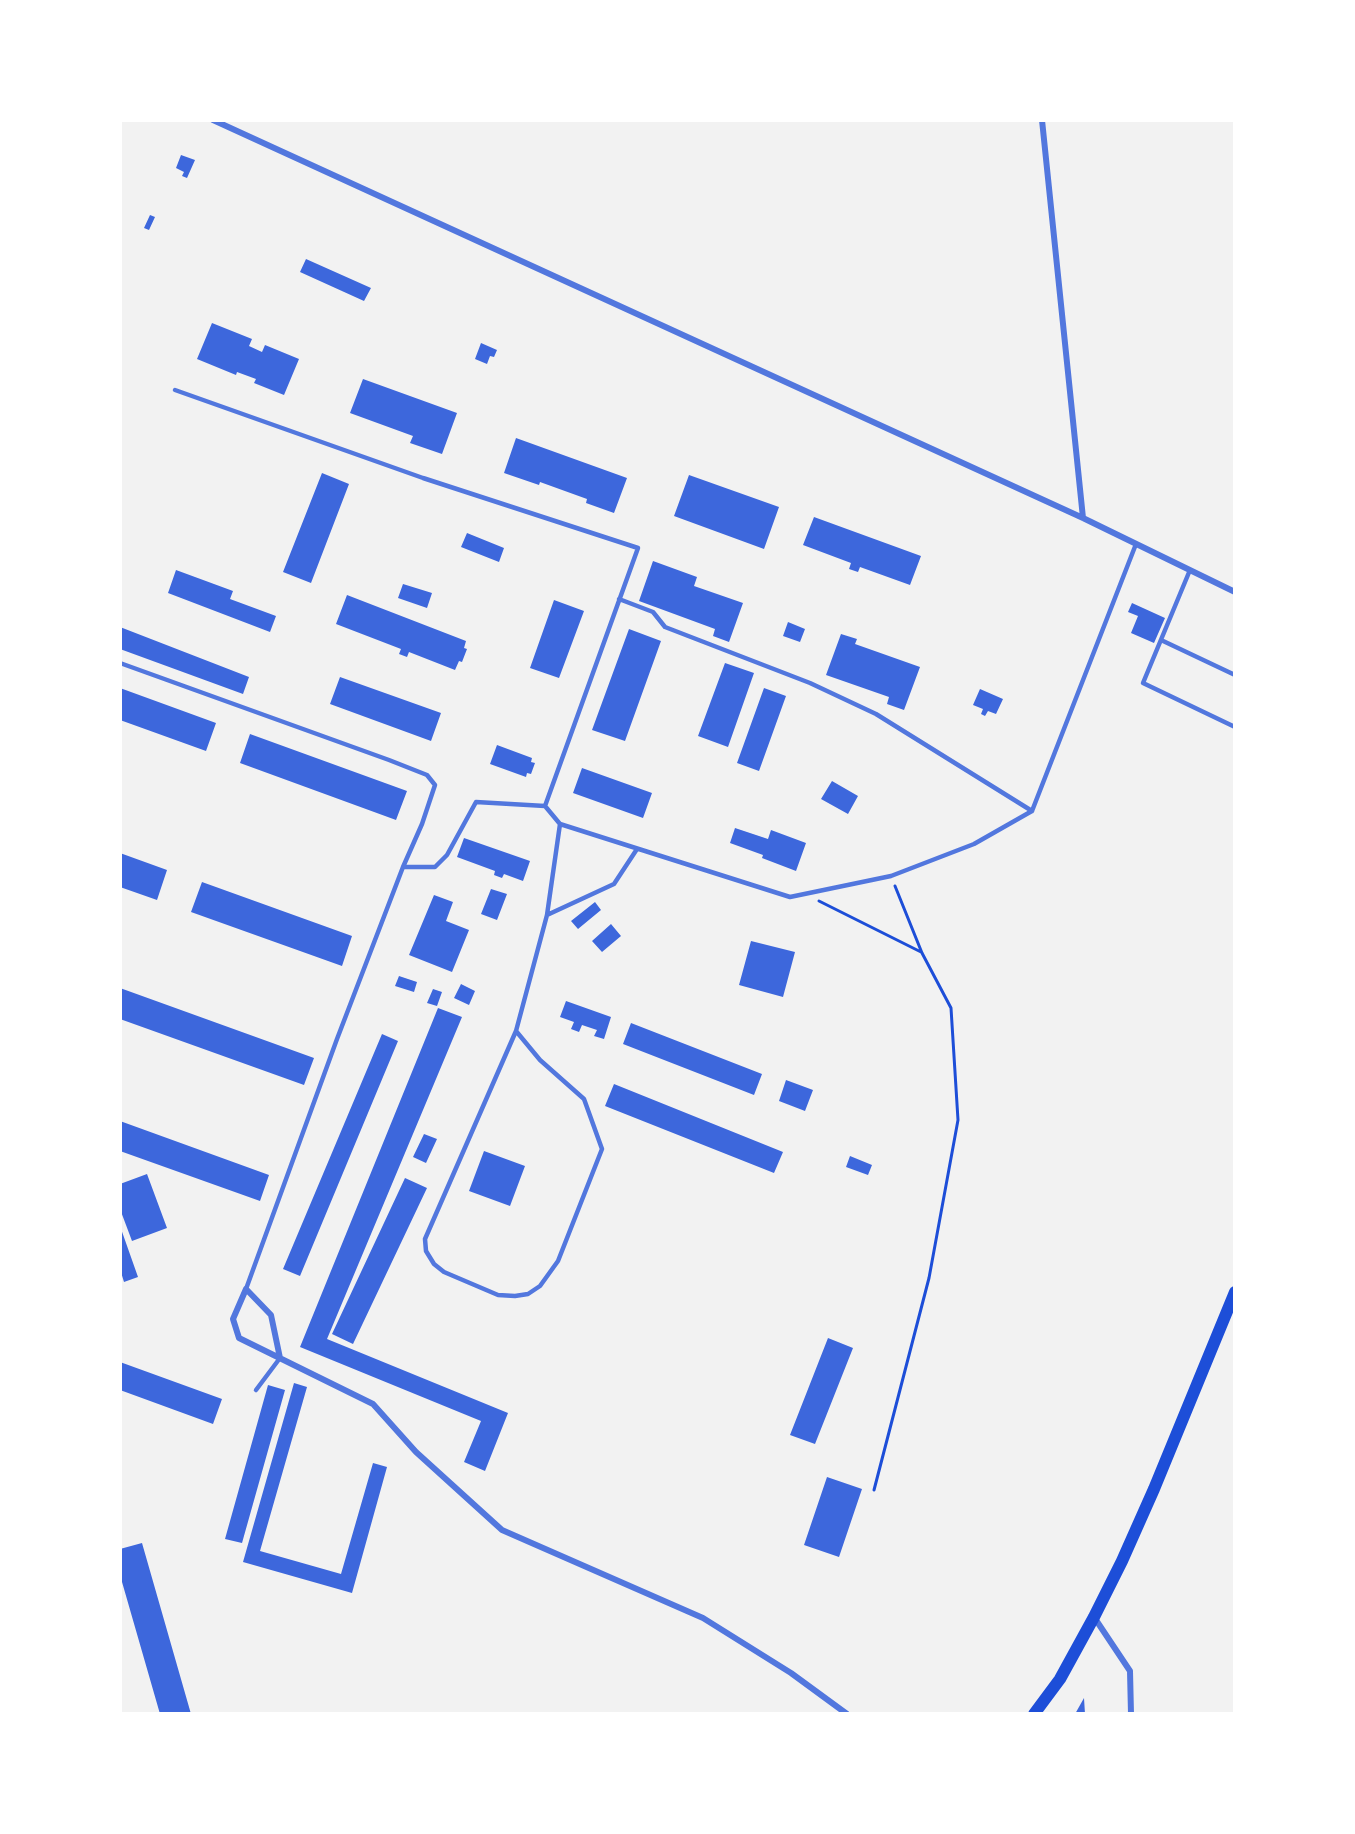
<!DOCTYPE html>
<html>
<head>
<meta charset="utf-8">
<style>
	body { margin:0 }
	#map { position:relative; width:1355px; height:1834px; overflow:hidden; background:#f2f2f2; font-family:Barlow,sans-serif }
	canvas { display:block }
	.frame { position:absolute; inset:0; border:122px solid #fff; pointer-events:none }
</style>
</head>
<body>
<div id="map">
<canvas width="1355" height="1834"></canvas>
<div class="frame"></div>
</div>
<script>
const c = document.querySelector('canvas').getContext('2d');
c.lineJoin = 'round';
function paint(path, color) { c.fillStyle = color; c.fill(path, 'evenodd'); }
const shape = rows => new Path2D(rows.map(r => 'M' + r).join(''));
function trace(path, color, width, dash) { c.strokeStyle = color; c.lineWidth = width; c.lineCap = dash ? 'butt' : 'round'; c.setLineDash(dash || []); c.stroke(path); }
paint(shape([
	[181,155,195,160,187,178,182,176,184,172,176,168],
	[150,215,155,217,149,230,144,228],
	[306,259,371,288,364,301,300,272],
	[212,323,252,339,249,346,262,352,265,345,299,359,284,395,254,383,256,379,237,372,236,375,197,359],
	[481,343,497,350,494,357,490,356,487,364,475,359],
	[363,379,457,413,442,454,410,443,413,436,350,413],
	[516,438,627,478,614,513,586,503,587,499,540,482,539,485,504,473],
	[322,473,349,484,311,583,283,572],
	[689,475,779,507,764,549,674,516],
	[814,517,921,556,910,585,860,567,858,572,849,569,851,563,803,545],
	[467,533,504,548,499,562,461,547],
	[653,561,697,577,694,586,743,603,729,642,713,636,715,629,639,601],
	[176,570,233,591,230,599,276,616,270,632,168,593],
	[403,584,432,593,427,608,398,598],
	[347,595,466,641,464,648,467,649,462,662,459,661,455,670,409,652,407,657,399,654,401,649,336,624],
	[554,600,584,611,559,678,530,668],
	[1132,603,1165,618,1154,643,1131,633,1138,616,1128,612],
	[788,622,805,629,800,642,783,636],
	[120,627,249,677,243,694,120,649],
	[629,629,661,641,625,741,592,730],
	[841,634,857,639,855,644,920,667,904,710,887,704,889,697,826,675],
	[725,663,754,673,728,747,698,736],
	[340,677,441,713,431,741,330,704],
	[120,688,216,723,206,751,120,720],
	[764,688,786,696,759,771,737,763],
	[980,689,1003,699,996,714,988,711,985,716,981,714,983,709,973,705],
	[250,734,407,791,396,820,240,763],
	[497,745,532,758,531,762,535,763,531,774,527,773,526,777,490,764],
	[582,768,652,793,643,818,573,793],
	[832,781,858,796,848,814,821,799],
	[735,828,768,839,771,830,806,843,796,871,762,858,763,855,730,843],
	[464,838,530,861,523,881,504,874,502,878,494,875,495,871,457,857],
	[120,853,167,870,157,900,120,887],
	[202,882,352,936,342,966,191,912],
	[491,889,507,894,497,920,481,914],
	[434,895,453,902,446,921,469,930,452,972,409,955],
	[595,902,601,910,578,929,571,921],
	[611,924,621,936,602,952,592,941],
	[751,941,795,952,783,997,739,985],
	[399,976,417,982,414,992,395,986],
	[461,984,475,991,469,1005,454,998],
	[120,988,314,1058,304,1085,120,1019],
	[433,989,442,992,437,1006,427,1003],
	[566,1001,611,1017,604,1039,594,1036,597,1030,582,1025,579,1032,571,1029,574,1022,560,1017],
	[438,1008,462,1017,327,1339,508,1413,485,1471,464,1462,481,1421,300,1347],
	[631,1023,762,1074,754,1095,623,1044],
	[382,1034,398,1041,300,1276,283,1269],
	[786,1080,813,1090,805,1111,779,1101],
	[614,1084,783,1152,774,1173,605,1106],
	[120,1121,269,1175,260,1201,120,1151],
	[424,1134,437,1139,426,1163,413,1157],
	[484,1151,525,1166,510,1206,469,1191],
	[850,1156,872,1165,868,1175,846,1167],
	[147,1174,167,1228,132,1241,120,1209,120,1184],
	[405,1178,427,1188,353,1344,332,1334],
	[120,1226,138,1277,124,1282,120,1269],
	[828,1338,853,1348,815,1444,790,1435],
	[120,1362,222,1399,213,1424,120,1390],
	[294,1383,307,1387,260,1551,341,1574,373,1463,387,1467,352,1593,243,1562],
	[268,1385,285,1390,242,1543,225,1539],
	[827,1477,862,1489,839,1557,804,1545],
	[142,1543,191,1714,160,1714,120,1575,120,1549],
	[1084,1698,1085,1714,1075,1714]
]), '#3d67dc');
trace(shape([
	[819,901,921,952],
	[874,1490,929,1278,958,1120,951,1008,922,953,895,886]
]), '#1d4ed8', 3);
trace(shape([
	[175,390,423,478,638,548,545,806,476,802,447,855,435,867,403,867],
	[1190,570,1143,683,1235,727],
	[619,599,653,612,665,627,810,683,876,714,1032,811,1136,544],
	[1161,640,1235,675],
	[120,663,389,760,427,775,435,785,422,824,403,867,337,1039,246,1289],
	[545,806,560,824,790,897,891,876,974,844,1032,811],
	[547,915,614,884,637,849],
	[516,1031,540,1060,584,1099,602,1149,558,1261,540,1286,528,1294,515,1296,498,1295,444,1272,434,1264,426,1251,425,1239,516,1031,547,915,560,824],
	[256,1390,280,1358]
]), '#5277de', 4.5);
trace(shape([
	[213,120,1083,518,1235,592],
	[1042,120,1083,518],
	[280,1358,271,1315,246,1289,233,1319,239,1338,373,1404,416,1452,502,1530,703,1618,791,1673,847,1714],
	[1094,1617,1130,1671,1131,1714]
]), '#5277de', 6);
trace(shape([
	[1034,1714,1060,1679,1094,1617,1122,1561,1154,1489,1235,1292]
]), '#1d4ed8', 12);
</script>
</body>
</html>
